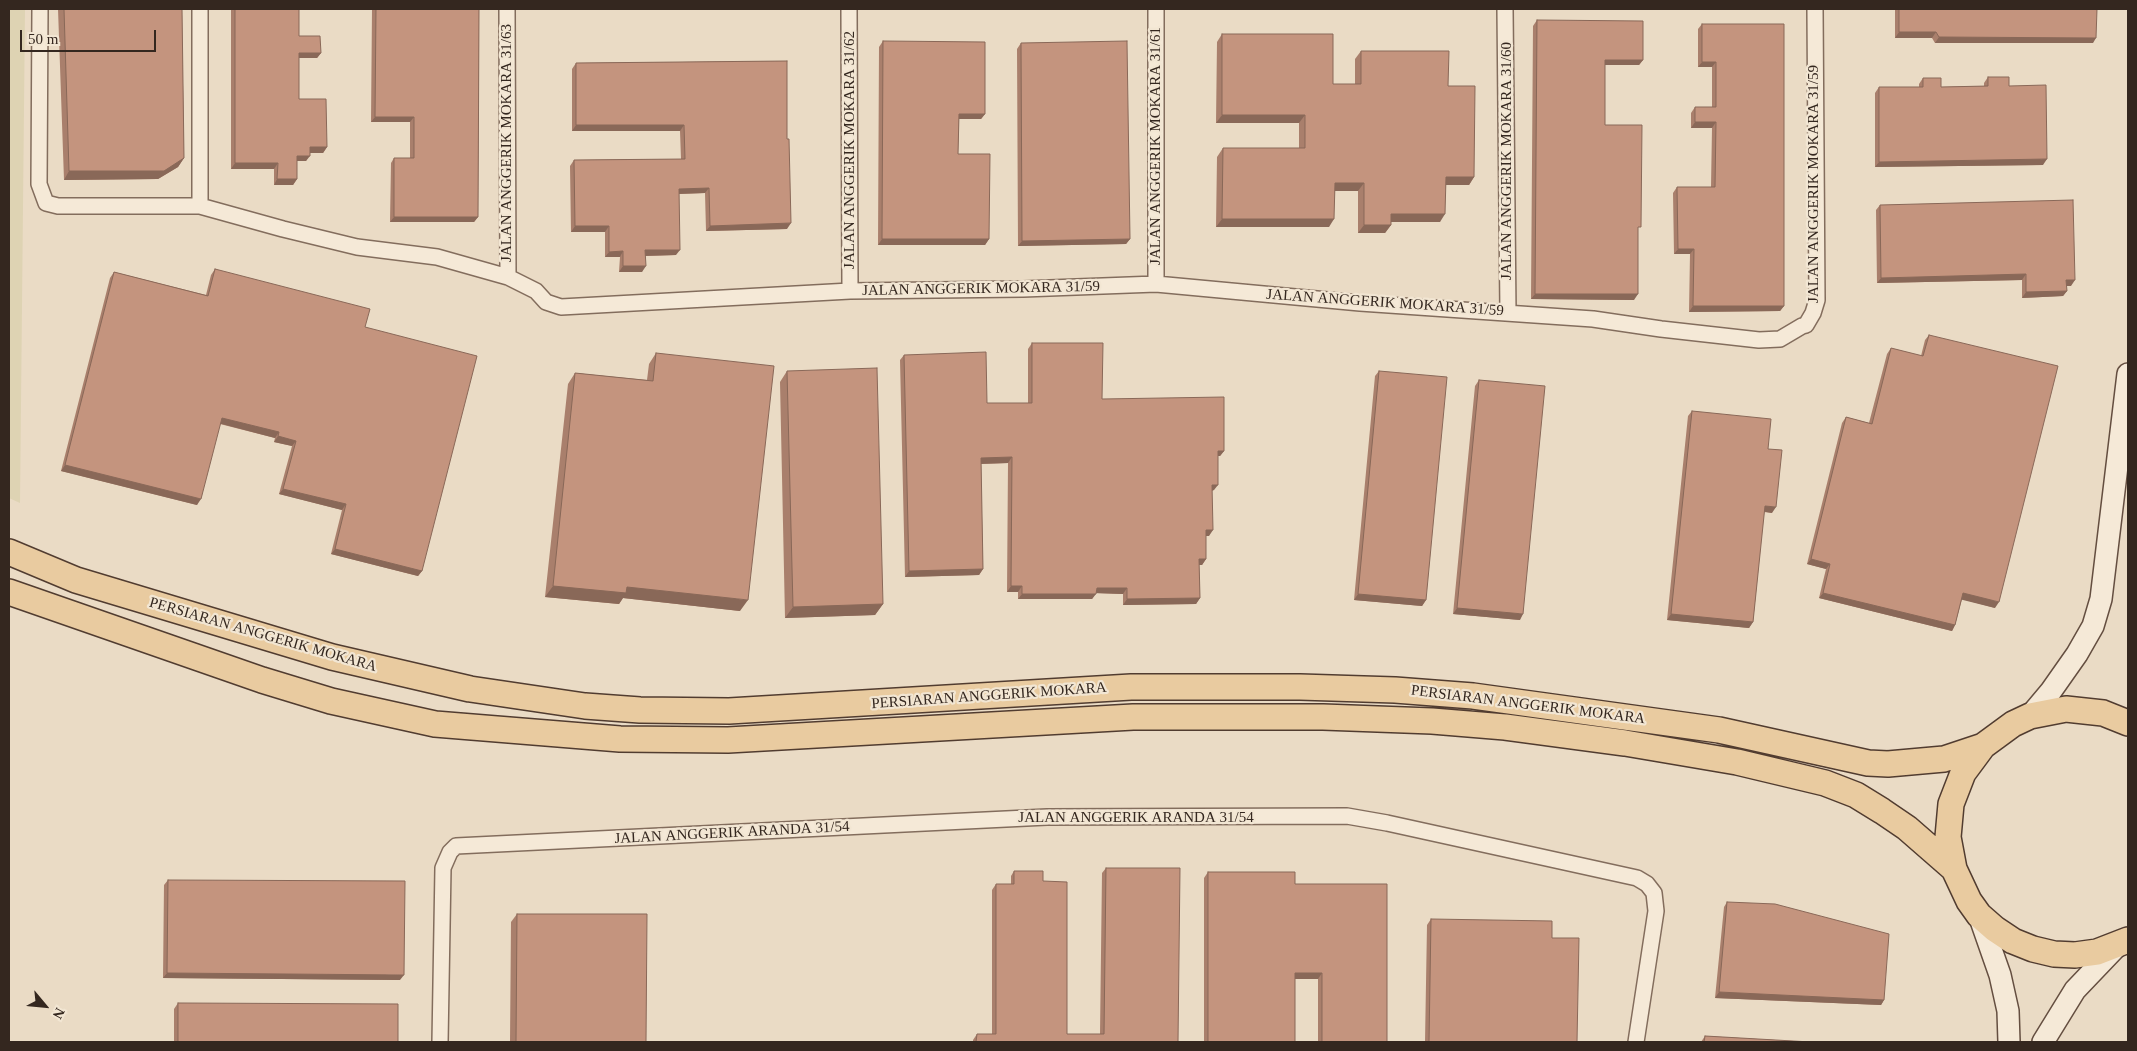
<!DOCTYPE html>
<html>
<head>
<meta charset="utf-8">
<style>
	body { margin:0 }
	#map { position:relative; width:2137px; height:1051px; overflow:hidden; background:#eadbc5; font-family:"Times New Roman",serif }
	canvas { display:block }
	.frame { position:absolute; inset:0; border:10px solid #34271f; pointer-events:none }
	.north { position:absolute; left:20px; top:981px; width:50px; height:50px; -webkit-text-stroke:4px #f2e6d3; paint-order:stroke; rotate:118deg; font-size:14px; font-weight:700; line-height:20px; text-align:center; color:#34271f }
	.north::after { content:''; display:block; margin:auto; width:18px; height:22px; background:#34271f; clip-path:polygon(50% 0,100% 100%,50% 72%,0 100%) }
	.scale { position:absolute; left:20px; top:30px; width:136px; height:22px; box-sizing:border-box; border:2px solid #34271f; border-top:0; padding-left:6px; font-size:15px; line-height:18px; white-space:nowrap; color:#34271f; -webkit-text-stroke:4px #f2e6d3; paint-order:stroke }
</style>
</head>
<body>
<div id="map">
<canvas width="2137" height="1051"></canvas>
<div class="frame"></div>
<div class="north">N</div>
<div class="scale">50 m</div>
</div>
<script>
const c = document.querySelector('canvas').getContext('2d');
c.lineJoin = 'round';
function paint(path, color) { c.fillStyle = color; c.fill(path, 'evenodd'); }
const shape = rows => new Path2D(rows.map(r => 'M' + r).join(''));
function trace(path, color, width, dash) { c.strokeStyle = color; c.lineWidth = width; c.lineCap = dash ? 'butt' : 'round'; c.setLineDash(dash || []); c.stroke(path); }
function write(font, color, halo, rows, align = 'center') {
  c.font = font + ' "Times New Roman",serif'; c.lineWidth = 4.5; c.setLineDash([]); c.textBaseline = 'middle'; c.strokeStyle = halo; c.fillStyle = color; for (const [text, x, y, turn = 0] of rows) {
    c.save(); c.translate(x, y); c.rotate((+turn || 0) * Math.PI / 180); c.textAlign = isNaN(turn) ? turn : align; if (halo) c.strokeText(text, 0, 0); c.fillText(text, 0, 0); c.restore();
  }
}
paint(shape([
	[9,9,25,9,20,503,9,498]
]), '#ded3b3');
const street = shape([
	[40,9,39,184,46,203,58,206,200,206,283,229,357,247,437,257,508,277,536,291,546,302,561,307,850,291,1023,289,1156,284,1360,303,1593,319,1661,329,1759,340,1780,339,1802,326,1806,325,1813,313,1817,300,1815,9],
	[507,9,508,277],
	[849,9,850,291],
	[1505,9,1508,313],
	[200,206,200,9],
	[1156,284,1156,9],
	[440,1042,443,868,450,852,456,846,1047,817,1347,816,1387,823,1637,878,1647,884,1654,893,1656,911,1636,1042]
]);
const secondary = shape([
	[2030,716,2051,691,2077,654,2093,626,2101,599,2128,374],
	[1979,915,2000,975,2008,1011,2009,1042],
	[2043,1042,2075,990,2117,946]
]);
const primary = shape([
	[9,552,76,580,332,657,470,689,585,706,640,710,729,711,1131,687,1300,687,1395,690,1473,696,1719,730,1868,763,1888,764,1944,759,1983,746],
	[9,592,262,680,331,701,435,724,620,739,728,740,1133,717,1323,717,1432,721,1505,727,1625,743,1737,762,1825,783,1856,795,1882,811,1907,828,1954,869],
	[2128,723,2103,713,2066,709,2030,716,2013,724,1983,746,1963,773,1951,804,1948,837,1954,869,1969,901,1979,915,1995,929,2013,941,2033,949,2054,954,2075,955,2097,952,2128,940]
]);
trace(street, '#836d5d', 18);
trace(secondary, '#644e40', 24);
trace(primary, '#513c30', 28);
trace(street, '#f5e9d7', 15);
trace(secondary, '#f5e9d7', 21);
trace(primary, '#e9cba0', 25);
paint(shape([
	[58,9,182,9,184,158,178,167,158,179,64,180],
	[231,9,299,9,299,36,321,53,317,58,299,58,299,99,327,147,323,153,310,153,306,161,297,161,297,179,293,185,274,185,274,169,231,169],
	[372,9,479,9,478,217,474,222,390,222,391,163,394,158,410,158,410,122,371,122],
	[1895,9,2097,9,2093,43,1935,43,1932,38,1895,38],
	[1537,20,1643,60,1639,65,1605,65,1605,125,1638,231,1634,300,1531,299,1533,26],
	[1702,24,1784,24,1784,306,1780,311,1689,312,1690,254,1674,254,1673,193,1677,187,1711,187,1712,128,1691,128,1691,113,1695,107,1712,107,1712,67,1698,67,1698,29],
	[1222,34,1333,84,1355,84,1355,59,1361,51,1448,86,1474,177,1469,185,1446,185,1440,222,1391,222,1391,225,1385,233,1358,233,1358,191,1335,191,1329,227,1216,227,1217,157,1223,148,1299,148,1299,123,1216,123,1217,42],
	[883,41,985,114,981,119,959,119,958,154,989,239,985,245,878,245,879,47],
	[1021,43,1130,239,1126,244,1018,246,1017,49],
	[787,61,787,229,706,231,705,193,679,194,676,255,645,256,642,272,619,272,620,257,605,257,605,232,571,232,570,166,574,160,681,159,680,131,572,131,572,69,576,63],
	[1988,77,2009,86,2043,165,1875,167,1875,93,1879,87,1919,87,1919,84,1923,78,1941,87,1984,86,1984,83],
	[1880,205,2071,286,2066,286,2067,291,2063,296,2022,298,2022,280,1877,283,1876,210],
	[215,269,365,327,422,571,418,576,331,554,342,510,279,494,292,446,274,442,275,438,220,424,197,505,61,471,110,278,114,272,206,295,211,275],
	[1929,335,1995,608,1962,599,1955,625,1952,631,1819,598,1826,569,1807,564,1842,423,1846,417,1869,423,1887,354,1891,348,1921,356,1925,340],
	[1032,343,1102,399,1224,451,1220,456,1218,456,1214,490,1212,491,1209,536,1206,536,1206,559,1202,565,1199,565,1200,598,1196,604,1123,605,1123,594,1096,593,1092,599,1018,599,1018,592,1007,592,1008,463,981,464,983,569,979,575,905,577,900,360,904,355,987,403,1028,403,1028,349],
	[656,353,740,611,623,598,619,604,545,597,568,384,575,373,647,380,649,364],
	[787,371,883,604,875,615,785,618,780,382],
	[1379,371,1426,600,1422,606,1354,600,1375,376],
	[1479,380,1520,620,1453,614,1475,386],
	[1692,411,1768,449,1772,513,1764,512,1753,622,1749,628,1667,620,1688,416],
	[1106,868,1178,1042,973,1042,973,1040,977,1034,992,1034,992,890,996,884,1011,884,1011,876,1014,871,1043,881,1067,1034,1100,1034,1102,873],
	[1208,872,1295,884,1387,1042,1318,1042,1318,979,1295,979,1295,1042,1204,1042,1204,878],
	[168,880,400,980,163,978,164,885],
	[1727,902,1884,1000,1881,1005,1715,998,1724,907],
	[517,914,646,1042,510,1042,511,922],
	[1431,919,1552,938,1577,1042,1425,1042,1427,925],
	[178,1003,398,1042,174,1042,174,1009],
	[1705,1036,1811,1042,1701,1042]
]), '#a97f6c');
paint(shape([
	[1899,32,1936,32,1932,38,1895,38],
	[1939,37,2096,38,2093,43,1935,43],
	[299,53,321,53,317,58,295,58],
	[1605,60,1643,60,1639,65,1601,65],
	[1702,62,1716,62,1712,67,1698,67],
	[959,114,985,114,981,119,955,119],
	[1222,115,1305,115,1299,123,1216,123],
	[375,117,414,117,410,122,371,122],
	[1695,122,1716,122,1712,128,1691,128],
	[576,125,684,125,680,131,572,131],
	[310,147,327,147,323,153,306,153],
	[297,156,310,156,306,161,293,161],
	[184,158,178,167,158,179,64,180,69,171],
	[2047,159,2043,165,1875,167,1879,162],
	[235,163,278,163,274,169,231,169],
	[1446,177,1474,177,1469,185,1440,185],
	[277,179,297,179,293,185,274,185],
	[1335,183,1364,183,1358,191,1329,191],
	[709,188,705,193,676,194,679,189],
	[1391,214,1445,214,1440,222,1385,222],
	[394,217,478,217,474,222,390,222],
	[1222,219,1334,219,1329,227,1216,227],
	[791,223,787,229,706,231,710,226],
	[1364,225,1391,225,1385,233,1358,233],
	[575,226,609,226,605,232,571,232],
	[882,239,989,239,985,245,878,245],
	[1130,239,1126,244,1018,246,1022,241],
	[1678,249,1694,249,1690,254,1674,254],
	[645,250,680,250,676,255,641,256],
	[623,251,620,257,605,257,609,252],
	[623,266,646,266,642,272,619,272],
	[2026,274,2022,280,1877,283,1881,278],
	[2066,280,2075,280,2071,286,2062,286],
	[2067,291,2063,296,2022,298,2026,292],
	[1535,294,1638,294,1634,300,1531,299],
	[1693,306,1784,306,1780,311,1689,312],
	[222,418,279,432,275,438,218,423],
	[278,436,296,441,292,446,274,442],
	[1218,451,1224,451,1220,456,1214,456],
	[1012,457,1008,463,977,464,981,458],
	[65,465,201,499,197,505,61,471],
	[1212,485,1218,485,1214,490,1208,491],
	[283,489,346,504,342,510,279,494],
	[1765,506,1776,507,1772,513,1761,511],
	[1206,530,1213,530,1209,536,1202,536],
	[335,549,422,571,418,576,331,554],
	[1199,559,1206,559,1202,565,1195,565],
	[1811,559,1830,564,1826,569,1807,564],
	[983,569,979,575,905,577,909,571],
	[553,586,627,587,748,600,740,611,623,598,619,604,545,597],
	[1011,586,1022,586,1018,592,1007,592],
	[1097,588,1127,588,1123,594,1093,593],
	[1823,593,1955,625,1952,631,1819,598],
	[1963,593,1999,602,1995,608,1959,599],
	[1022,594,1096,594,1092,599,1018,599],
	[1358,594,1426,600,1422,606,1354,600],
	[1200,598,1196,604,1123,605,1127,599],
	[883,604,875,615,785,618,793,607],
	[1457,608,1523,614,1520,620,1453,614],
	[1671,614,1753,622,1749,628,1667,620],
	[167,973,404,975,400,980,163,978],
	[1295,973,1322,973,1318,979,1291,979],
	[1719,992,1884,1000,1881,1005,1715,998]
]), '#896858');
const building = shape([
	[64,9,182,9,184,158,164,171,69,171,64,9],
	[235,9,299,9,299,36,320,36,321,53,299,53,299,99,326,99,327,147,310,147,310,156,297,156,297,179,277,179,278,163,235,163,235,9],
	[376,9,479,9,478,217,394,217,394,158,414,158,414,117,375,117,376,9],
	[1899,9,2097,9,2096,38,1939,37,1936,32,1899,32,1899,9],
	[1537,20,1643,21,1643,60,1605,60,1605,125,1642,125,1641,227,1638,227,1638,294,1535,294,1537,20],
	[1702,24,1784,24,1784,306,1693,306,1694,249,1678,249,1677,187,1715,187,1716,122,1695,122,1695,107,1716,107,1716,62,1702,62,1702,24],
	[1222,34,1333,34,1333,84,1361,84,1361,51,1449,51,1448,86,1475,86,1474,177,1446,177,1445,214,1391,214,1391,225,1364,225,1364,183,1335,183,1334,219,1222,219,1223,148,1305,148,1305,115,1222,115,1222,34],
	[883,41,985,42,985,114,959,114,958,154,990,154,989,239,882,239,883,41],
	[1127,41,1130,239,1022,241,1021,43,1127,41],
	[787,61,787,139,789,139,791,223,710,226,709,188,679,189,680,250,645,250,646,266,623,266,623,251,609,252,609,226,575,226,574,160,685,159,684,125,576,125,576,63,787,61],
	[1988,77,2009,77,2009,86,2046,85,2047,159,1879,162,1879,87,1923,87,1923,78,1941,78,1941,87,1988,86,1988,77],
	[2073,200,2075,280,2066,280,2067,291,2026,292,2026,274,1881,278,1880,205,2073,200],
	[215,269,370,309,365,327,477,356,422,571,335,549,346,504,283,489,296,441,278,436,279,432,222,418,201,499,65,465,114,272,208,296,215,269],
	[1929,335,2058,366,1999,602,1963,593,1955,625,1823,593,1830,564,1811,559,1846,417,1872,424,1891,348,1923,356,1929,335],
	[1032,343,1103,343,1102,399,1224,397,1224,451,1218,451,1218,485,1212,485,1213,530,1206,530,1206,559,1199,559,1200,598,1127,599,1127,588,1097,588,1096,594,1022,594,1022,586,1011,586,1012,457,981,458,983,569,909,571,904,355,986,352,987,403,1032,403,1032,343],
	[656,353,774,366,748,600,627,587,626,593,553,586,575,373,653,381,656,353],
	[877,368,883,604,793,607,787,371,877,368],
	[1379,371,1447,377,1426,600,1358,594,1379,371],
	[1479,380,1545,386,1523,614,1457,608,1479,380],
	[1692,411,1771,419,1768,449,1782,450,1776,507,1765,506,1753,622,1671,614,1692,411],
	[1106,868,1180,868,1178,1042,976,1042,977,1034,996,1034,996,884,1014,884,1014,871,1043,871,1043,881,1067,882,1067,1034,1104,1034,1106,868],
	[1208,872,1295,872,1295,884,1387,884,1387,1042,1322,1042,1322,973,1295,973,1295,1042,1208,1042,1208,872],
	[168,880,405,881,404,975,167,973,168,880],
	[1727,902,1775,904,1889,934,1884,1000,1719,992,1727,902],
	[517,914,647,914,646,1042,516,1042,517,914],
	[1431,919,1552,921,1552,938,1579,938,1577,1042,1429,1042,1431,919],
	[178,1003,398,1004,398,1042,178,1042,178,1003],
	[1705,1036,1811,1042,1704,1042,1705,1036]
]);
paint(building, '#c4947e');
trace(building, '#896858', 1);
write('15px', '#34271f', '#f2e6d3', [
	["JALAN ANGGERIK MOKARA 31/63",507,143,-90],
	["JALAN ANGGERIK MOKARA 31/61",1156,146,-90],
	["JALAN ANGGERIK MOKARA 31/62",850,150,-90],
	["JALAN ANGGERIK MOKARA 31/60",1507,161,-90],
	["JALAN ANGGERIK MOKARA 31/59",1814,184,-90],
	["JALAN ANGGERIK MOKARA 31/59",981,289,-1],
	["JALAN ANGGERIK MOKARA 31/59",1385,303,4],
	["PERSIARAN ANGGERIK MOKARA",263,635,16],
	["PERSIARAN ANGGERIK MOKARA",989,696,-4],
	["PERSIARAN ANGGERIK MOKARA",1528,705,7],
	["JALAN ANGGERIK ARANDA 31/54",1136,818],
	["JALAN ANGGERIK ARANDA 31/54",732,833,-3]
]);
</script>
</body>
</html>
